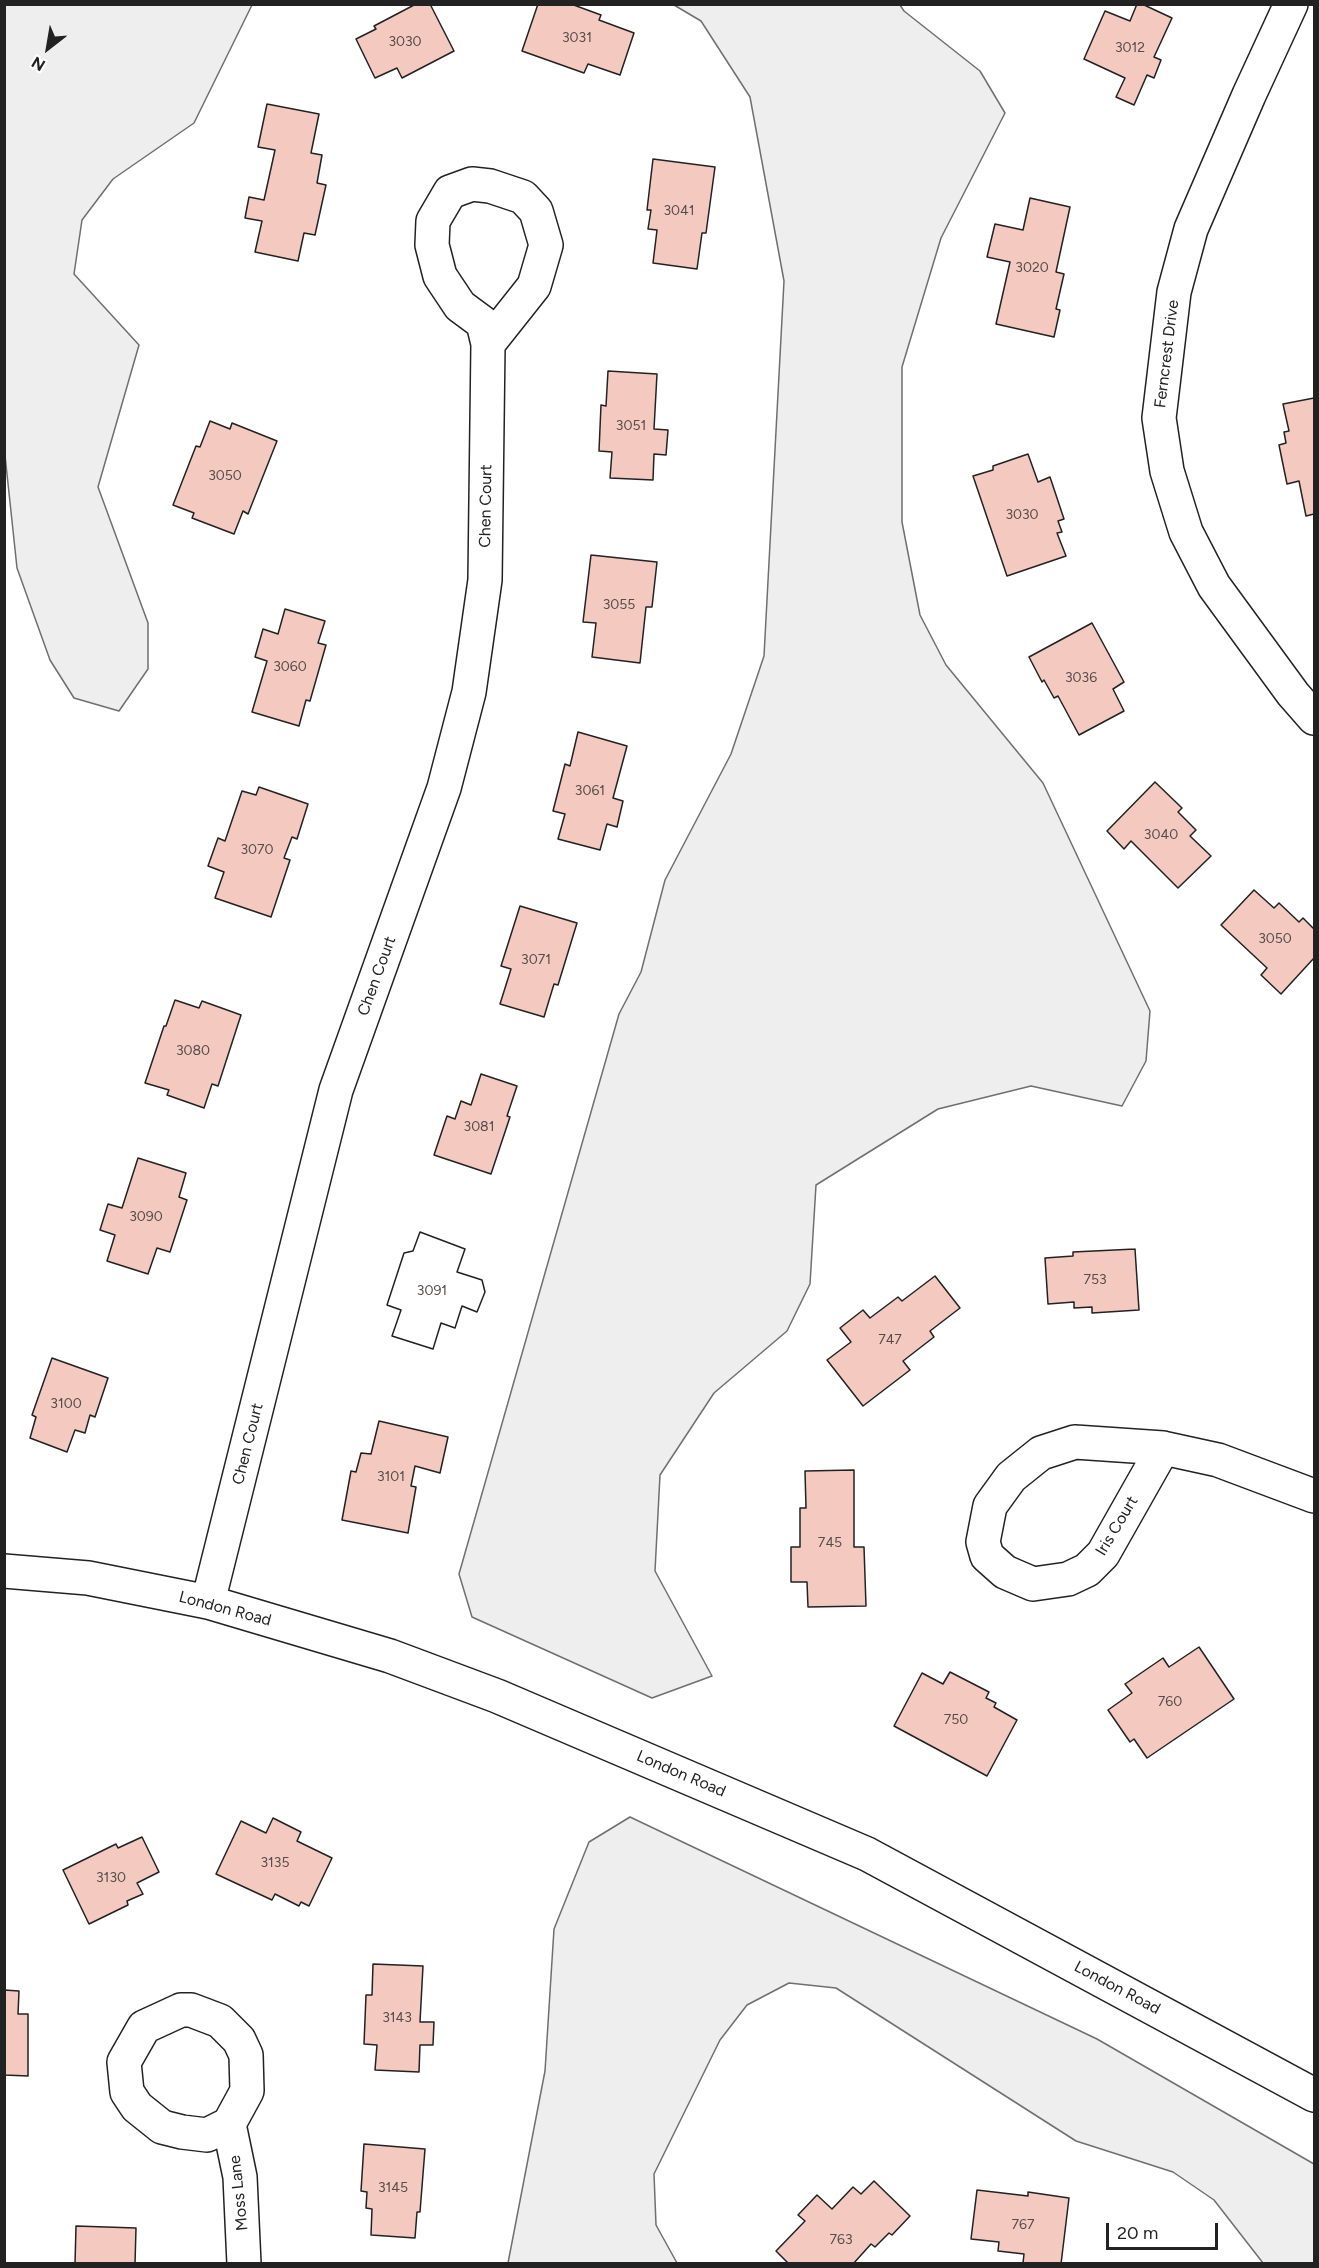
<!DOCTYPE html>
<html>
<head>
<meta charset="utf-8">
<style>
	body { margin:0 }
	#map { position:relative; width:1319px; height:2268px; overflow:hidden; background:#fff; font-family:Figtree,sans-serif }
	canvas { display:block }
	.frame { position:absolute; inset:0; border:6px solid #222; pointer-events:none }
	.north { position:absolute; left:18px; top:18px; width:60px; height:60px; -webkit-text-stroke:4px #fff; paint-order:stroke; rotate:211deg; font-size:16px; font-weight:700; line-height:24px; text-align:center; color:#222 }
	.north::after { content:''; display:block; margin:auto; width:21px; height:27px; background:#222; clip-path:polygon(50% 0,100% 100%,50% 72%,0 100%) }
	.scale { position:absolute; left:1106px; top:2223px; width:112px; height:27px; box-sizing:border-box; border:3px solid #222; border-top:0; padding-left:8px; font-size:18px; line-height:21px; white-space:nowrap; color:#222; -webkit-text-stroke:4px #fff; paint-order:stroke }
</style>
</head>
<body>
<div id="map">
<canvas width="1319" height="2268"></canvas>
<div class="frame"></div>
<div class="north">N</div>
<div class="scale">20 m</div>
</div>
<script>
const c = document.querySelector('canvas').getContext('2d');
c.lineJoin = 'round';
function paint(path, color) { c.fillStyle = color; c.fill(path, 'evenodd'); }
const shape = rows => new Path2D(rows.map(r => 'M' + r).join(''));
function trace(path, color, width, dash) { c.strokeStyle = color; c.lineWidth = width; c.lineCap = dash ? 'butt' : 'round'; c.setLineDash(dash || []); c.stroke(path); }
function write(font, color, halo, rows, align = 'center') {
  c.font = font + ' Figtree,sans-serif'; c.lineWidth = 4.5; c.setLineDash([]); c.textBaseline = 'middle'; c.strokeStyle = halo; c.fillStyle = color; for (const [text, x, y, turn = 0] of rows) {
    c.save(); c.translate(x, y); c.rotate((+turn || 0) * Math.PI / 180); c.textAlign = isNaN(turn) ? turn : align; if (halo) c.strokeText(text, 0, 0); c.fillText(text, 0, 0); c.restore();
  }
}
const green = shape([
	[4,5,252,5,194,123,113,179,82,220,74,274,139,345,98,487,148,623,148,669,119,711,74,698,50,660,17,568,4,446,4,5],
	[674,5,900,5,904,11,980,71,1005,113,941,238,902,367,902,522,920,615,946,665,1043,783,1150,1011,1146,1061,1122,1106,1031,1086,938,1109,816,1185,810,1284,787,1331,714,1393,660,1475,655,1571,712,1676,652,1698,472,1617,459,1574,619,1014,641,972,665,880,731,754,764,656,784,281,750,97,701,21,674,5],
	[630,1817,1097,2039,1314,2164,1314,2263,1263,2263,1214,2200,1173,2172,1076,2141,836,1988,789,1983,747,2005,720,2040,654,2174,656,2225,677,2263,508,2263,545,2071,554,1929,589,1842,630,1817]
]);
paint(green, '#eee');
trace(green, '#6f6f6f', 1.5);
const building = shape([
	[416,4,430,4,454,51,402,78,397,68,375,78,356,39,376,29,374,26,416,4],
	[538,4,571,4,601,15,599,20,634,33,620,75,588,64,584,73,522,51,538,4],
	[1137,4,1142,4,1172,18,1154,57,1161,60,1154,78,1147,75,1134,105,1116,97,1125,78,1084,59,1105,11,1130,21,1137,4],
	[267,104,319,114,311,153,322,155,317,183,326,185,315,235,304,233,298,261,255,252,262,221,245,218,249,197,264,200,275,150,258,147,267,104],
	[653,159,715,167,706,233,702,233,697,269,653,263,657,230,648,229,651,210,647,210,653,159],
	[1030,198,1070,207,1056,272,1064,274,1056,309,1060,310,1054,337,996,324,1010,262,987,257,995,224,1023,230,1030,198],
	[608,371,657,374,654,429,668,430,666,455,654,454,653,480,610,478,612,452,599,451,601,405,606,406,608,371],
	[1314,398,1314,514,1306,516,1299,481,1287,484,1279,445,1286,443,1284,432,1289,431,1283,404,1314,398],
	[210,421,230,429,232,423,277,441,248,514,243,511,234,534,192,518,194,513,173,505,196,446,200,447,210,421],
	[1028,454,1038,482,1050,477,1064,519,1058,521,1062,532,1057,533,1066,556,1007,576,973,476,993,470,993,466,1028,454],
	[591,555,657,562,652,607,646,607,640,663,592,657,596,623,583,622,591,555],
	[285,609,325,621,318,643,326,645,310,701,306,700,299,726,252,712,267,661,255,657,263,629,278,634,285,609],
	[1092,623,1124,682,1113,689,1124,711,1079,735,1058,696,1054,698,1044,680,1042,682,1029,657,1092,623],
	[578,732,627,746,613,798,623,801,617,827,607,824,600,850,558,839,565,814,553,811,565,764,570,766,578,732],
	[1155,782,1182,808,1178,812,1196,830,1190,836,1211,856,1178,888,1131,841,1124,849,1107,831,1155,782],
	[259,787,308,804,297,839,292,837,284,858,290,860,271,917,215,898,224,872,208,866,218,838,225,841,242,791,256,795,259,787],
	[1254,890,1274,908,1279,903,1299,922,1303,918,1314,929,1314,958,1281,994,1261,975,1267,968,1221,925,1254,890],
	[520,906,577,923,558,985,554,984,544,1017,500,1004,511,969,501,966,520,906],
	[175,1000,199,1008,202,1001,241,1015,218,1086,212,1084,204,1108,167,1095,169,1090,145,1083,164,1026,166,1026,175,1000],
	[481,1074,517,1086,507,1116,510,1117,491,1174,434,1155,447,1116,455,1119,461,1101,471,1105,481,1074],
	[138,1158,186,1173,179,1197,187,1200,170,1252,157,1248,148,1274,107,1261,115,1235,100,1230,108,1204,122,1208,138,1158],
	[420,1232,465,1249,457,1272,482,1280,485,1292,477,1312,462,1306,455,1328,441,1323,433,1349,392,1336,401,1310,387,1305,404,1253,413,1251,420,1232],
	[420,1232,465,1249,457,1272,482,1280,485,1292,477,1312,462,1306,455,1328,441,1323,433,1349,392,1336,401,1310,387,1305,404,1253,413,1251,420,1232],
	[1135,1249,1139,1310,1092,1313,1092,1307,1074,1308,1074,1302,1048,1304,1045,1258,1073,1256,1073,1252,1135,1249],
	[935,1276,960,1308,930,1331,934,1337,903,1361,910,1370,863,1406,827,1360,851,1342,840,1328,863,1310,870,1318,898,1297,902,1301,935,1276],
	[52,1358,108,1378,95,1417,90,1415,85,1433,75,1430,67,1452,30,1438,36,1417,32,1415,52,1358],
	[379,1421,448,1437,440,1473,415,1466,411,1486,416,1487,408,1533,342,1520,351,1471,356,1472,361,1453,371,1454,379,1421],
	[854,1470,854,1547,864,1547,866,1606,808,1607,807,1582,791,1582,791,1547,800,1547,800,1508,806,1508,805,1471,854,1470],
	[1199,1647,1234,1699,1147,1758,1134,1739,1130,1742,1108,1710,1132,1693,1125,1684,1163,1658,1169,1667,1199,1647],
	[950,1672,989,1692,986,1698,996,1703,994,1707,1017,1720,987,1776,894,1726,922,1673,943,1684,950,1672],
	[273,1818,301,1832,297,1841,332,1858,309,1906,301,1902,299,1906,275,1894,272,1900,216,1874,241,1821,266,1833,273,1818],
	[142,1837,159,1872,137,1883,143,1894,127,1901,128,1905,89,1924,63,1870,116,1844,118,1848,142,1837],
	[373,1964,423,1966,420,2022,434,2022,433,2045,420,2045,419,2072,375,2070,377,2045,364,2044,366,1995,372,1995,373,1964],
	[4,1990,19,1991,18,2014,28,2014,28,2076,4,2075,4,1990],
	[364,2144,425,2149,420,2212,417,2212,415,2238,371,2235,372,2209,366,2208,367,2192,361,2191,364,2144],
	[874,2181,910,2216,892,2235,889,2233,875,2247,871,2244,853,2264,789,2264,776,2251,805,2221,798,2215,817,2195,832,2209,853,2187,861,2194,874,2181],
	[977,2190,1028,2196,1028,2192,1069,2198,1061,2264,1023,2263,1024,2254,998,2251,999,2242,971,2239,977,2190],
	[76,2226,136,2228,135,2264,75,2264,76,2226]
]);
paint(building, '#f3c9c0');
trace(building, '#222', 1.5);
const minor = shape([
	[1291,4,1249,95,1191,229,1174,292,1159,418,1167,471,1186,532,1214,586,1293,694,1314,718],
	[472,184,490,186,523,197,536,211,546,245,534,286,488,344,483,323,460,306,440,276,432,245,433,221,450,192,472,184],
	[1075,1442,1163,1448,1103,1554,1087,1570,1068,1579,1033,1584,1005,1572,987,1556,983,1542,990,1506,1011,1477,1041,1453,1075,1442],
	[1163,1448,1218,1460,1314,1496],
	[4,1571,88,1578,208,1602,390,1656,497,1696,867,1854,1314,2095],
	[208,1602,336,1090,444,788,469,692,485,580,488,344],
	[181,2010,191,2010,220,2021,239,2040,246,2055,247,2091,229,2124,207,2135,182,2132,162,2127,137,2107,127,2092,124,2062,144,2027,181,2010],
	[229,2124,240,2177,244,2264]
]);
trace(minor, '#222', 36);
trace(minor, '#fff', 33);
write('14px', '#564c4a', null, [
	["3031",577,38],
	["3030",405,42],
	["3012",1130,48],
	["3041",679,211],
	["3020",1032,268],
	["3051",631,426],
	["3050",225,476],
	["3030",1022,515],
	["3055",619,605],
	["3060",290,667],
	["3036",1081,678],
	["3061",590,791],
	["3040",1161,835],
	["3070",257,850],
	["3050",1275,939],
	["3071",536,960],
	["3080",193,1051],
	["3081",479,1127],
	["3090",146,1217],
	["753",1095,1280],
	["3091",432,1291],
	["747",890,1340],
	["3100",66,1404],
	["3101",391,1477],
	["745",830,1543],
	["760",1170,1702],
	["750",956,1720],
	["3135",275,1863],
	["3130",111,1878],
	["3143",397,2018],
	["3145",393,2188],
	["767",1023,2225],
	["763",841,2240]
]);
write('16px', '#222', '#fff', [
	["Ferncrest Drive",1167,354,-83],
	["Chen Court",486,506,-89],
	["Chen Court",377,976,-70],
	["Chen Court",248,1444,-76],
	["Iris Court",1117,1526,-59],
	["London Road",225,1609,15],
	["London Road",681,1774,23],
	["London Road",1117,1988,28],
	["Moss Lane",239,2193,-96]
]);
</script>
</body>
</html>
